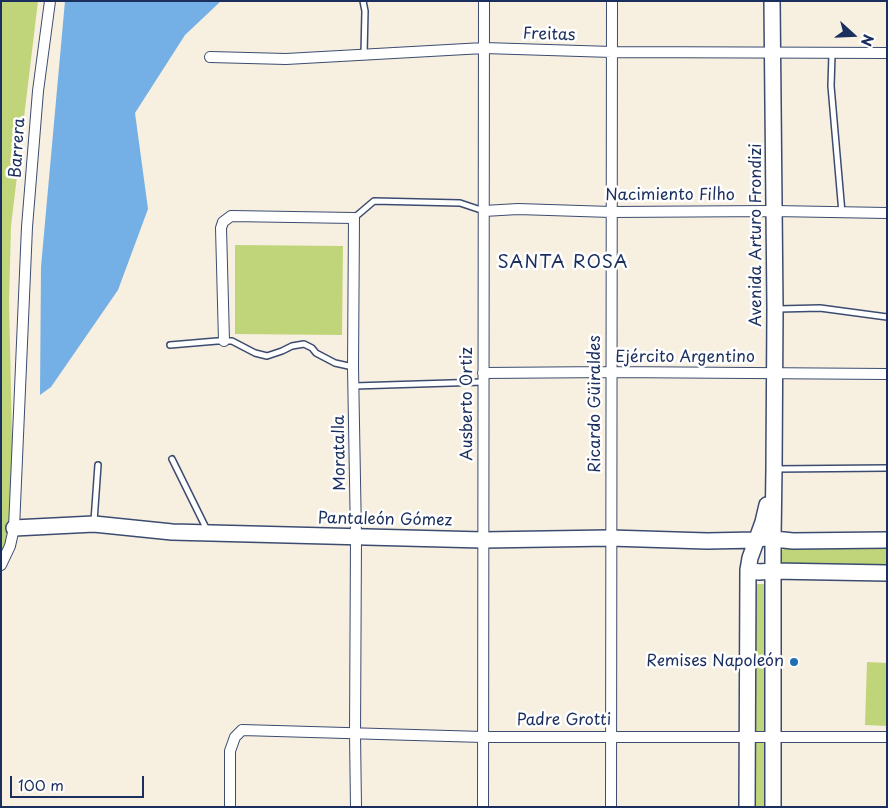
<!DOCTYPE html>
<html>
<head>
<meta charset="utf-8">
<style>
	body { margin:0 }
	#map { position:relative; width:888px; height:808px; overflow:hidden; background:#f7efdf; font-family:"Playpen Sans",sans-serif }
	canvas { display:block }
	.frame { position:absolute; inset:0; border:2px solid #1b2f5e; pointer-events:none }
	.north { position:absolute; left:828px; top:10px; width:50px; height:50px; -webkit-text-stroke:4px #fff; paint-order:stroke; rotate:110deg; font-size:14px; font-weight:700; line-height:20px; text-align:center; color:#1b2f5e }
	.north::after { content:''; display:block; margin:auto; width:18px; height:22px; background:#1b2f5e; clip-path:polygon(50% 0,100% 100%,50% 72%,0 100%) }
	.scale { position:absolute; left:10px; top:776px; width:134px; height:22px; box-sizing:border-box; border:2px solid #1b2f5e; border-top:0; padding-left:6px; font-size:15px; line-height:18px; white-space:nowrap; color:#1b2f5e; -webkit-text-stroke:4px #fff; paint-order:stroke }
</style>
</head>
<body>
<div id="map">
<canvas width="888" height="808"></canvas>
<div class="frame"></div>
<div class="north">N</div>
<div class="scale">100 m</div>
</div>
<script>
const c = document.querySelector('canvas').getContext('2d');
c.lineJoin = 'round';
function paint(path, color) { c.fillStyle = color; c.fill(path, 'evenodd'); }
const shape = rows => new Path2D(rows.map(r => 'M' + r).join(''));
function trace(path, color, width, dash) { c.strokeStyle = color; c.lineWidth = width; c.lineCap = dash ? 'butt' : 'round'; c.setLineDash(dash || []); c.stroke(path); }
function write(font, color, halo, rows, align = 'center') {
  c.font = font + ' "Playpen Sans",sans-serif'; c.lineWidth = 5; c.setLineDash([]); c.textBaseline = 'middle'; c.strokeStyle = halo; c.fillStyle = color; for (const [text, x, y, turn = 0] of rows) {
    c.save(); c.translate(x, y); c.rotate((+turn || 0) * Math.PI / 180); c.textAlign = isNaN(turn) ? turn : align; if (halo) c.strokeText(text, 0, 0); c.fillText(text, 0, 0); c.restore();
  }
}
paint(shape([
	[1,1,38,1,11,226,9,302,14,528,1,560],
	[235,245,343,246,342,335,235,334],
	[789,547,887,547,887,568,782,565,777,558,782,550],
	[753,584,768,584,769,807,754,807],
	[867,662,887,663,887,726,865,725]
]), '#c0d579');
paint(shape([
	[65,1,221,1,185,35,135,113,148,209,118,290,51,387,40,395,41,267]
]), '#74afe5');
const service = shape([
	[363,1,365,11,364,54],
	[832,54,831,86,842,213],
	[354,218,374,201,460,203,484,211],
	[778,309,820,308,887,317],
	[170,345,217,341,232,341,255,353,267,356,282,351,292,346,304,344,312,348,316,353,335,363,353,367],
	[354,386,483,382],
	[172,459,207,530],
	[775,469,887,468],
	[94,521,98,465]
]);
const minor = shape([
	[210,57,286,59,484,48,612,52,887,53],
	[484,211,518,209,611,212,774,211,887,213],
	[224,341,221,228,223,222,231,216,354,218,353,367,356,537,355,734,356,807],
	[483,373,612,372,887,374],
	[1,565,10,546,14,528,27,227,38,91,50,1],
	[230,807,230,751,235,737,242,730,483,737,887,737],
	[483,807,484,1],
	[611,807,612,1]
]);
const secondary = shape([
	[772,1,775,309,774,469,773,538,773,807],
	[14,528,94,524,172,532,483,540,610,538,707,541,756,540,764,538,793,541,887,540],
	[748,570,759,572,773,571,887,573],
	[747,807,748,570,750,558,763,522,767,505]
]);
trace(service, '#3c4c71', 8);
trace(minor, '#3c4c71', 12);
trace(secondary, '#3c4c71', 18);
trace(service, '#fff', 5);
trace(minor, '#fff', 10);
trace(secondary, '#fff', 15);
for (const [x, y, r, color] of [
	[794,662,5,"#1f6fb2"]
]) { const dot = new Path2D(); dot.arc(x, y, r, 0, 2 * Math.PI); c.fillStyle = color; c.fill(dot); trace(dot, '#fff', 2); }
write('16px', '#1b2f5e', '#fff', [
	["Freitas",549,35,2],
	["Barrera",18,148,-86],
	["Nacimiento Filho",670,196],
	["Avenida Arturo Frondizi",757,235,-90],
	["Ejército Argentino",685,358],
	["Ausberto Ortiz",468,404,-90],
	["Ricardo Güiraldes",596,404,-90],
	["Moratalla",340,453,-91],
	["Pantaleón Gómez",385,520,1],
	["Padre Grotti",564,721]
]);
write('16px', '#1b2f5e', '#fff', [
	["Remises Napoleón",784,662]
], 'right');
c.letterSpacing = '1px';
write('18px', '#1b2f5e', '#fff', [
	["SANTA ROSA",563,263]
]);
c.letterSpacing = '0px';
</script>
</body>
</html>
